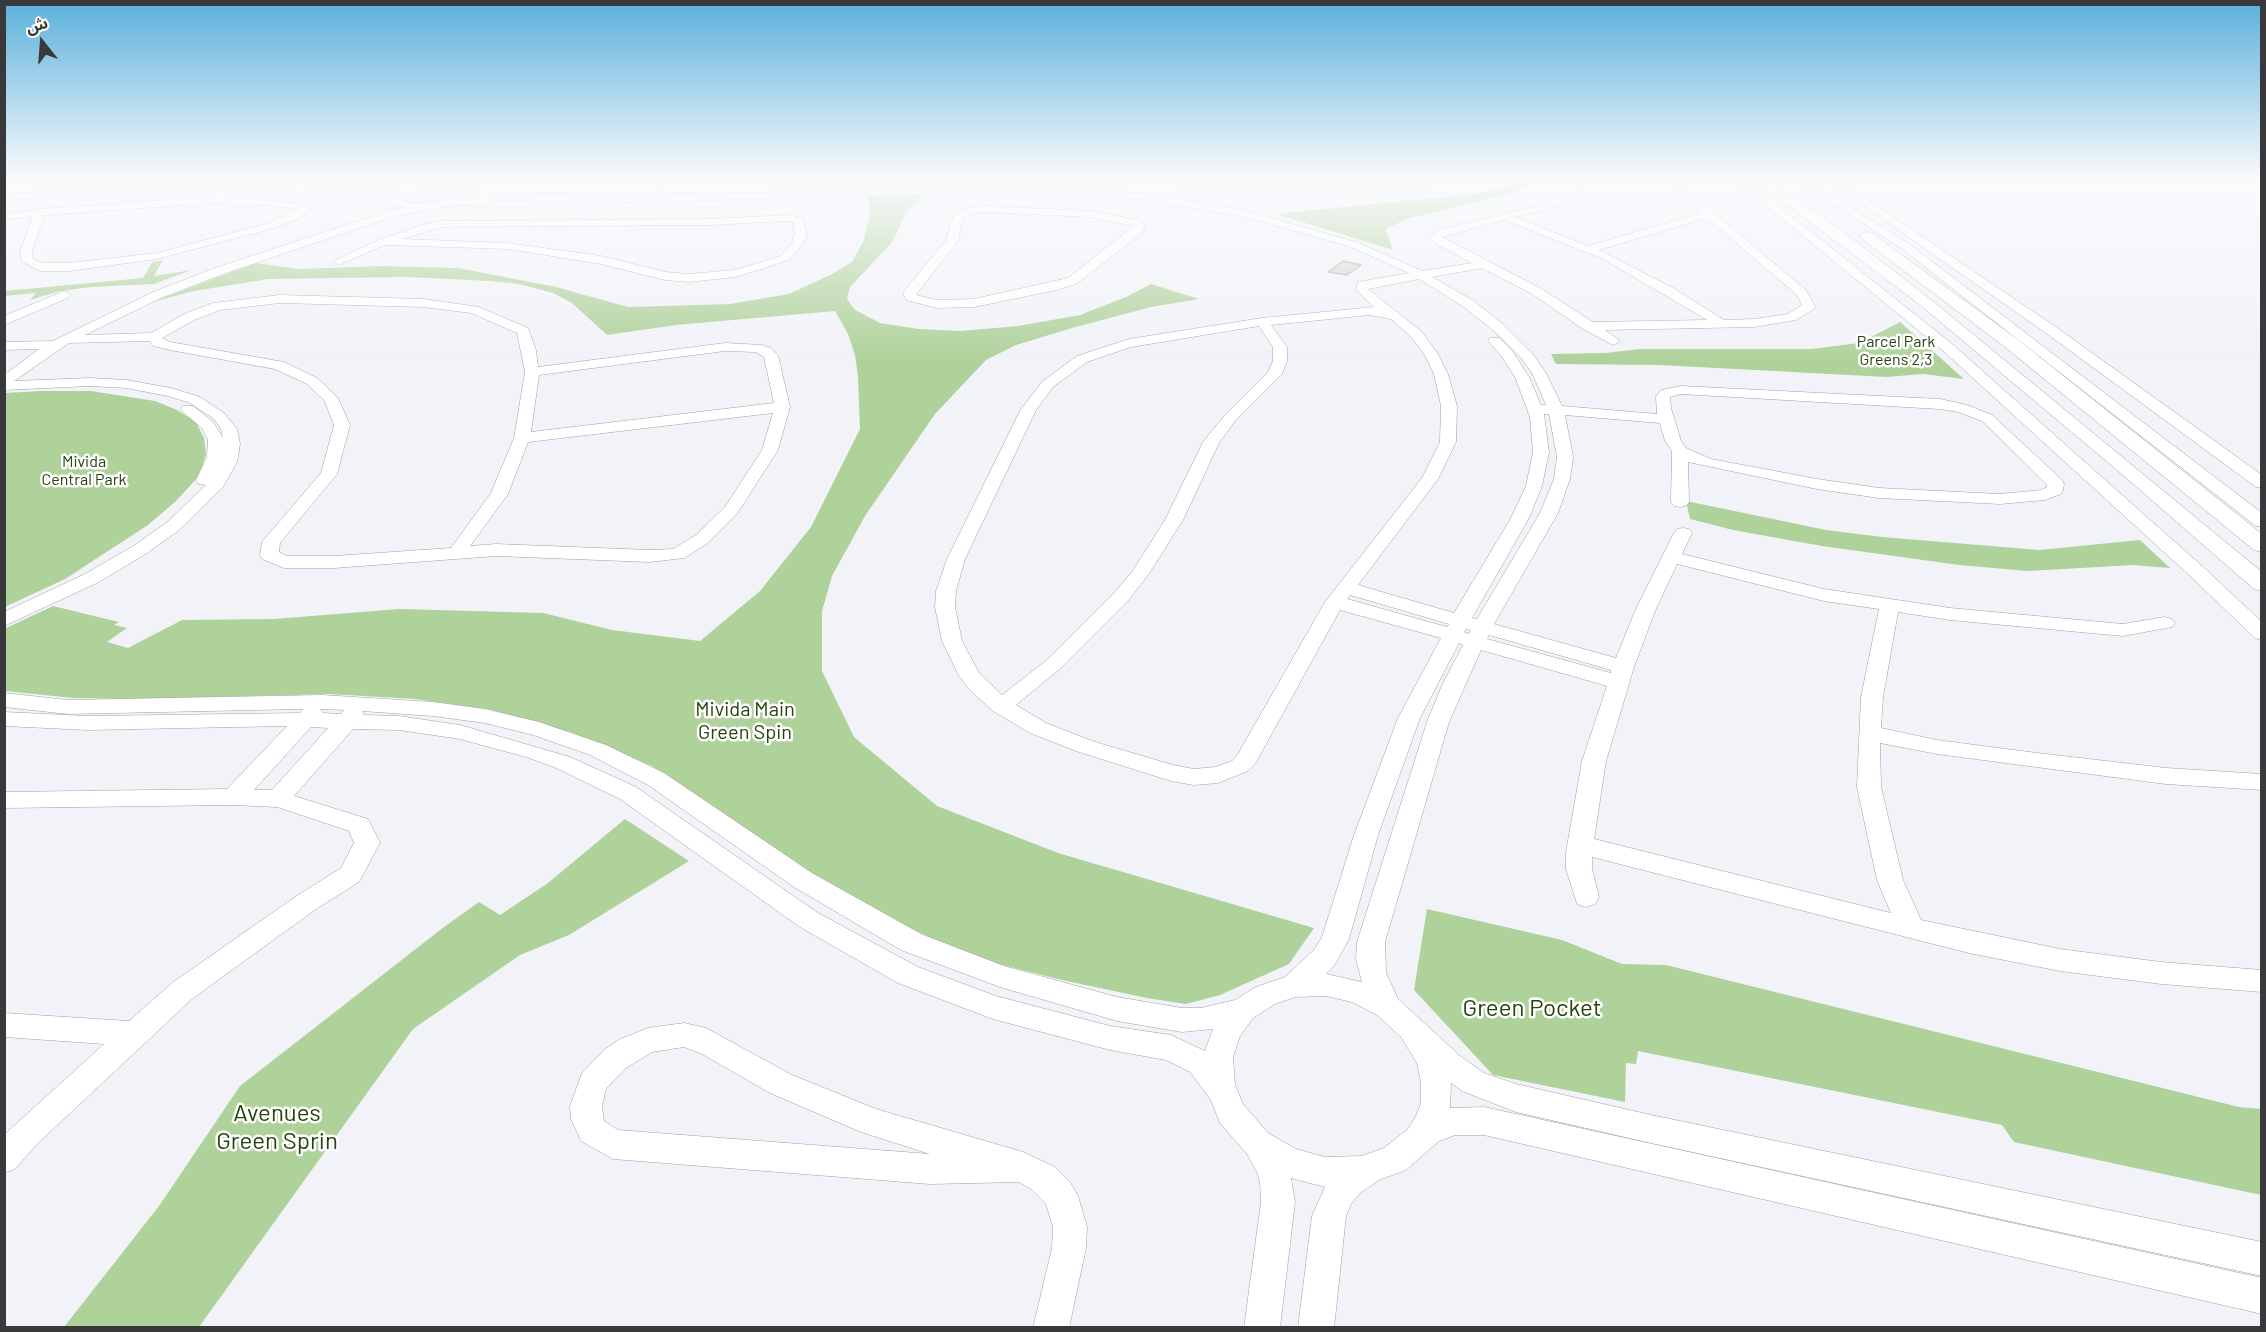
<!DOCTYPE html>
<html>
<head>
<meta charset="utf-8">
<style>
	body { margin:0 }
	#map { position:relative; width:2266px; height:1332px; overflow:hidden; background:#f2f3f9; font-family:Barlow,"Noto Sans Arabic",sans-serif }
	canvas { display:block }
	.frame { position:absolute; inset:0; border:6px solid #39393b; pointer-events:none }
	.north { position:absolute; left:12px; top:12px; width:60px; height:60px; -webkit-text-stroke:4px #fff; paint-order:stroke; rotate:343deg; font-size:16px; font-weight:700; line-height:24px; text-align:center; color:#39393b }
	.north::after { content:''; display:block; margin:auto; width:21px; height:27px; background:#39393b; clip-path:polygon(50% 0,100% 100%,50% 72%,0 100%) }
</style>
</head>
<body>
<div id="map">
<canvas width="2266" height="1332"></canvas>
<div class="frame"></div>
<div class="north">ش</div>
</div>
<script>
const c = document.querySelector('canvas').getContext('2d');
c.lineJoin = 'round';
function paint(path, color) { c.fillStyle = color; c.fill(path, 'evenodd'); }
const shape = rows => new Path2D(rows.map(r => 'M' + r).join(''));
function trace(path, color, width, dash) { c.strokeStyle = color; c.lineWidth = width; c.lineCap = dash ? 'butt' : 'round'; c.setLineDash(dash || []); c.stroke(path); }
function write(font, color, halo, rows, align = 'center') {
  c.font = font + ' Barlow,sans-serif'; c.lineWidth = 5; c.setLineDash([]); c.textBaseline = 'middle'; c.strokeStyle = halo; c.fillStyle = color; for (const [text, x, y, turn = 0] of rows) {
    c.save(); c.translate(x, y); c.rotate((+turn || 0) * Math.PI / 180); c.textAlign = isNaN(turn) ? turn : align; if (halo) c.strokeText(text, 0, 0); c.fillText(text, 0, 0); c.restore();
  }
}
paint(shape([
	[925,176,1009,176,1018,182,903,182],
	[1516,176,1535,176,1524,188,1497,197,1410,218,1385,229,1393,250,1276,214,1474,194,1506,187],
	[920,194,917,203,906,212,893,241,850,287,847,299,855,310,880,323,919,329,960,331,1018,326,1080,315,1126,297,1151,284,1199,299,1151,307,1072,328,1016,345,986,360,935,414,865,516,832,576,822,611,822,671,854,737,937,806,1058,853,1314,928,1289,964,1220,995,1186,1004,1147,998,1062,980,971,957,824,887,652,766,573,733,492,710,415,699,329,694,134,699,73,698,5,691,4,629,53,606,119,622,114,625,127,628,107,642,128,648,182,620,274,619,399,609,543,613,612,630,700,641,760,591,811,527,860,429,858,376,855,355,848,334,835,311,676,325,607,335,572,303,553,293,519,284,490,281,407,277,268,279,194,291,152,302,255,263,299,269,381,266,458,268,556,287,628,307,730,304,789,294,832,274,852,262,864,240,871,209,867,196],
	[163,260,154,276,192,270,154,284,91,287,60,291,30,300,36,293,5,296,5,291,143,278,152,262],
	[1900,322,1964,379,1923,374,1887,377,1660,365,1556,364,1551,354,1605,353,1640,349,1811,349,1859,343],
	[41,391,91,391,155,401,177,410,196,422,204,438,206,454,199,476,176,501,148,525,65,579,5,607,5,393],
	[1686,501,1826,530,1882,537,2039,550,2140,540,2170,568,2133,565,2028,571,1959,565,1822,546,1733,530,1690,519],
	[625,819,689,861,569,935,520,955,413,1029,199,1327,64,1327,159,1206,240,1086,444,927,479,902,500,915,548,883],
	[1427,909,1562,940,1622,964,1666,965,2239,1107,2261,1109,2261,1195,2014,1142,2002,1125,1638,1051,1636,1064,1626,1063,1625,1102,1493,1075,1414,990]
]), '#afd19a');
const building = shape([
	[1343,261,1361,265,1347,275,1328,272,1343,261]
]);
paint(building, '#dad6d1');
trace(building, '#b5b1ac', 1.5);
const minor = shape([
	[33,176,63,176,58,179,38,179,33,176],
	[249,176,401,186,437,182,467,184,485,193,498,194,628,196,760,193,899,184,1060,186,1148,194,1247,211,1359,243,1422,271,1472,263,1436,244,1429,237,1438,230,1541,205,1566,192,1578,176,1588,176,1574,196,1549,209,1516,217,1588,246,1701,213,1659,176,1670,176,1806,290,1815,306,1814,309,1796,320,1754,327,1605,330,1620,341,1613,345,1583,329,1532,294,1482,268,1432,277,1474,301,1504,325,1532,353,1546,373,1562,406,1657,414,1656,397,1661,390,1681,386,1940,399,1967,405,1992,415,2062,480,2064,484,2063,490,2061,494,2045,500,2000,504,1879,498,1817,489,1688,462,1689,502,1686,506,1680,507,1674,506,1671,502,1672,451,1665,441,1660,423,1565,415,1573,457,1570,479,1558,513,1494,624,1616,658,1635,611,1674,533,1677,529,1683,528,1689,529,1692,533,1682,554,1824,589,1950,608,2123,624,2165,617,2172,619,2175,623,2172,627,2123,636,1950,620,1898,612,1883,697,1881,728,1937,740,2029,752,2166,768,2262,774,2262,790,2166,784,1937,754,1880,743,1881,787,1903,880,1921,920,2060,949,2161,962,2262,970,2262,992,2161,984,2060,971,1969,953,1592,857,1592,869,1599,897,1595,904,1586,907,1577,904,1566,869,1566,852,1582,761,1607,686,1481,650,1449,722,1385,942,1386,973,1398,999,1460,1056,1484,1073,1516,1084,1651,1115,2262,1242,2262,1276,1651,1143,1516,1112,1462,1091,1451,1083,1450,1108,1484,1107,2262,1278,2262,1314,1484,1135,1455,1135,1439,1141,1406,1170,1379,1180,1360,1193,1351,1204,1346,1216,1334,1328,1298,1328,1312,1216,1325,1187,1291,1178,1295,1202,1280,1328,1244,1328,1261,1202,1260,1182,1257,1172,1247,1154,1220,1123,1211,1100,1190,1072,1166,1060,1110,1050,993,1019,898,983,800,927,620,799,554,767,526,757,460,739,399,730,353,729,294,796,368,819,380,843,359,882,316,909,192,999,36,1145,15,1169,4,1173,4,1135,104,1044,4,1037,4,1013,129,1021,172,983,298,895,341,868,354,843,349,831,277,807,233,805,4,808,4,792,227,789,287,726,88,730,4,726,4,712,88,716,300,713,303,709,68,714,4,707,4,693,68,700,322,695,433,702,485,709,539,722,606,745,664,773,812,873,921,934,1004,966,1117,997,1182,1008,1201,1008,1235,1000,1256,987,1285,977,1314,950,1322,937,1354,835,1398,718,1441,638,1340,610,1255,764,1248,771,1218,783,1194,785,1171,781,1076,751,1030,733,993,711,971,691,959,676,942,641,935,607,936,591,947,559,1021,409,1043,381,1077,356,1129,339,1262,318,1374,307,1356,290,1358,282,1409,273,1351,247,1246,217,1148,200,1060,192,964,189,899,190,760,199,628,202,495,200,495,203,491,204,447,206,392,217,223,274,161,298,85,335,151,333,184,314,213,303,280,295,424,299,479,307,528,328,536,350,538,367,725,343,762,345,771,348,778,355,790,407,778,450,737,514,708,543,684,558,650,562,496,556,334,568,284,568,262,559,260,555,262,542,321,473,334,425,324,400,307,384,275,369,170,350,153,346,150,341,69,343,14,381,90,378,126,380,171,388,200,397,224,413,237,429,240,444,237,462,223,487,178,531,147,553,99,582,4,626,4,612,85,574,135,545,166,523,206,485,198,484,196,480,207,457,208,440,202,428,183,412,180,409,183,406,193,406,213,422,223,438,221,429,214,419,190,403,168,396,126,388,90,386,4,390,4,375,39,349,4,350,4,342,53,341,153,292,215,268,386,212,404,208,396,206,389,200,399,192,318,185,250,184,225,197,305,204,309,205,310,210,300,218,274,228,157,259,69,271,40,271,21,261,20,252,33,216,4,220,4,214,40,209,211,197,236,183,106,190,4,201,4,195,106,184,249,176],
	[437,188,468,191,457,197,436,202,409,203,401,200,410,193,437,188],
	[474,196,480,198,481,198,468,199,474,196],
	[213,203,266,205,299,209,266,224,157,253,69,263,42,263,33,259,32,252,44,215,213,203],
	[1707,218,1797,295,1802,305,1788,314,1754,319,1724,320,1675,289,1599,250,1707,218],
	[1504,220,1603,259,1707,320,1593,322,1540,288,1442,237,1504,220],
	[1419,279,1464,307,1494,331,1522,359,1532,373,1546,405,1541,405,1529,377,1513,352,1500,338,1490,338,1488,341,1502,357,1515,377,1530,417,1533,452,1526,486,1511,518,1454,613,1358,585,1438,479,1456,442,1457,406,1448,374,1438,354,1422,332,1368,289,1419,279],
	[280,303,424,307,471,313,517,333,525,372,514,438,491,493,451,548,334,556,287,556,279,552,280,543,337,474,350,425,338,398,317,378,284,362,170,342,162,338,194,320,220,310,280,303],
	[1369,315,1391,319,1412,338,1424,354,1434,374,1441,406,1440,442,1422,478,1325,602,1238,754,1232,761,1215,767,1194,769,1173,765,1092,741,1046,723,1016,705,1062,667,1128,601,1148,575,1183,520,1219,443,1235,421,1282,374,1287,361,1287,347,1271,325,1369,315],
	[1259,326,1273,347,1273,361,1268,372,1225,415,1203,442,1165,520,1132,572,1114,593,1048,659,1002,695,979,673,962,641,955,607,956,591,965,559,1036,410,1053,387,1087,362,1131,347,1259,326],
	[725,351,756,352,764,357,774,403,531,432,539,375,725,351],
	[1681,394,1940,409,1958,412,1982,421,2047,485,2047,487,2041,490,2000,494,1879,488,1817,479,1711,459,1686,448,1681,441,1671,408,1670,397,1681,394],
	[773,413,762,450,725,507,696,535,673,549,650,550,496,544,470,546,508,494,528,442,773,413],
	[1544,414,1549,414,1557,457,1554,479,1540,513,1477,619,1472,618,1529,518,1542,486,1549,452,1544,414],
	[1677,564,1824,601,1879,609,1861,697,1857,787,1877,880,1891,913,1594,839,1606,761,1634,667,1655,611,1677,564],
	[1350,595,1449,624,1447,627,1347,599,1350,595],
	[1466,629,1471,630,1469,634,1464,632,1466,629],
	[1489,635,1611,670,1611,673,1487,639,1489,635],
	[1459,643,1463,645,1443,683,1427,722,1357,942,1356,959,1362,982,1326,974,1334,966,1349,939,1378,835,1420,718,1459,643],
	[320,709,322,709,344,710,341,714,323,713,320,709],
	[362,711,433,716,485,723,533,735,590,755,648,785,794,887,901,950,1000,987,1117,1021,1182,1032,1213,1029,1205,1051,1171,1035,1110,1026,996,996,918,967,818,913,636,787,570,757,460,725,399,716,364,715,362,711],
	[311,727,328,728,272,790,254,790,311,727],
	[1326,996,1352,1002,1377,1015,1401,1037,1417,1063,1421,1083,1421,1103,1416,1116,1408,1129,1384,1148,1362,1156,1325,1157,1296,1149,1268,1133,1243,1104,1235,1085,1233,1057,1240,1036,1253,1018,1275,1004,1295,997,1326,996],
	[508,176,662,178,801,176,796,179,662,184,511,181,506,178,508,176],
	[1136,176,1163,176,1290,192,1443,176,1462,176,1432,184,1290,198,1141,179,1136,176],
	[1730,176,1741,176,1951,343,2202,566,2262,622,2262,640,2255,638,2188,574,1941,349,1730,176],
	[1789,176,1801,176,1909,244,2262,513,2262,527,2256,526,1901,248,1789,176],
	[1821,176,1832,176,2056,327,2262,475,2262,488,2256,487,2046,333,1821,176],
	[986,206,1089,211,1140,220,1145,226,1142,233,1076,284,1057,290,974,307,937,308,906,300,903,293,905,290,946,240,954,214,970,207,986,206],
	[986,212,1089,217,1134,226,1068,278,974,299,937,300,916,295,958,241,963,218,972,213,986,212],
	[788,215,802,218,807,234,803,244,789,260,736,277,689,282,665,280,601,264,508,249,385,245,343,263,339,265,333,261,379,240,425,224,442,221,710,219,788,215],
	[788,221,793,222,795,234,792,243,781,256,735,270,689,274,665,272,601,256,508,243,402,239,442,227,710,225,788,221],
	[64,291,68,292,70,295,68,298,4,325,4,316,64,291],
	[684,1023,706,1028,792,1075,876,1109,1023,1152,1055,1167,1070,1182,1078,1196,1087,1227,1086,1248,1069,1328,1033,1328,1052,1248,1053,1227,1046,1204,1031,1189,1019,1182,930,1184,613,1159,581,1141,571,1119,570,1106,582,1073,604,1050,620,1039,648,1028,684,1023],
	[684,1047,702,1054,770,1093,861,1132,930,1154,618,1130,604,1121,602,1106,606,1089,626,1068,652,1052,684,1047]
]);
const major = shape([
	[1749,176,1763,176,1842,231,1929,298,2262,572,2262,591,2254,589,2117,470,1919,304,1749,176],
	[1867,232,1872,233,2017,339,2262,534,2262,552,2254,550,2005,347,1862,239,1860,236,1862,233,1867,232]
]);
trace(minor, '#9e9fa4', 1);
trace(major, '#9e9fa4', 1);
paint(minor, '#fff');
paint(major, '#fff');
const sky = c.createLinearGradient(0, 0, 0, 362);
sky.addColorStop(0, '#5ab0dc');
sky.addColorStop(0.49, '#f9fafc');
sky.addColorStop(1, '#f9fafc00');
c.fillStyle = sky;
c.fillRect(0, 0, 2266, 362);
write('16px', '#26430c', '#fff', [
	["Parcel Park",1896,342],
	["Greens 2,3",1896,360],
	["Mivida",84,462],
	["Central Park",84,480]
]);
write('20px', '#26430c', '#fff', [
	["Mivida Main",745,709],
	["Green Spin",745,732]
]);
write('24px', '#26430c', '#fff', [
	["Green Pocket",1532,1008],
	["Avenues",277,1113],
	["Green Sprin",277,1141]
]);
</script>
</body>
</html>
